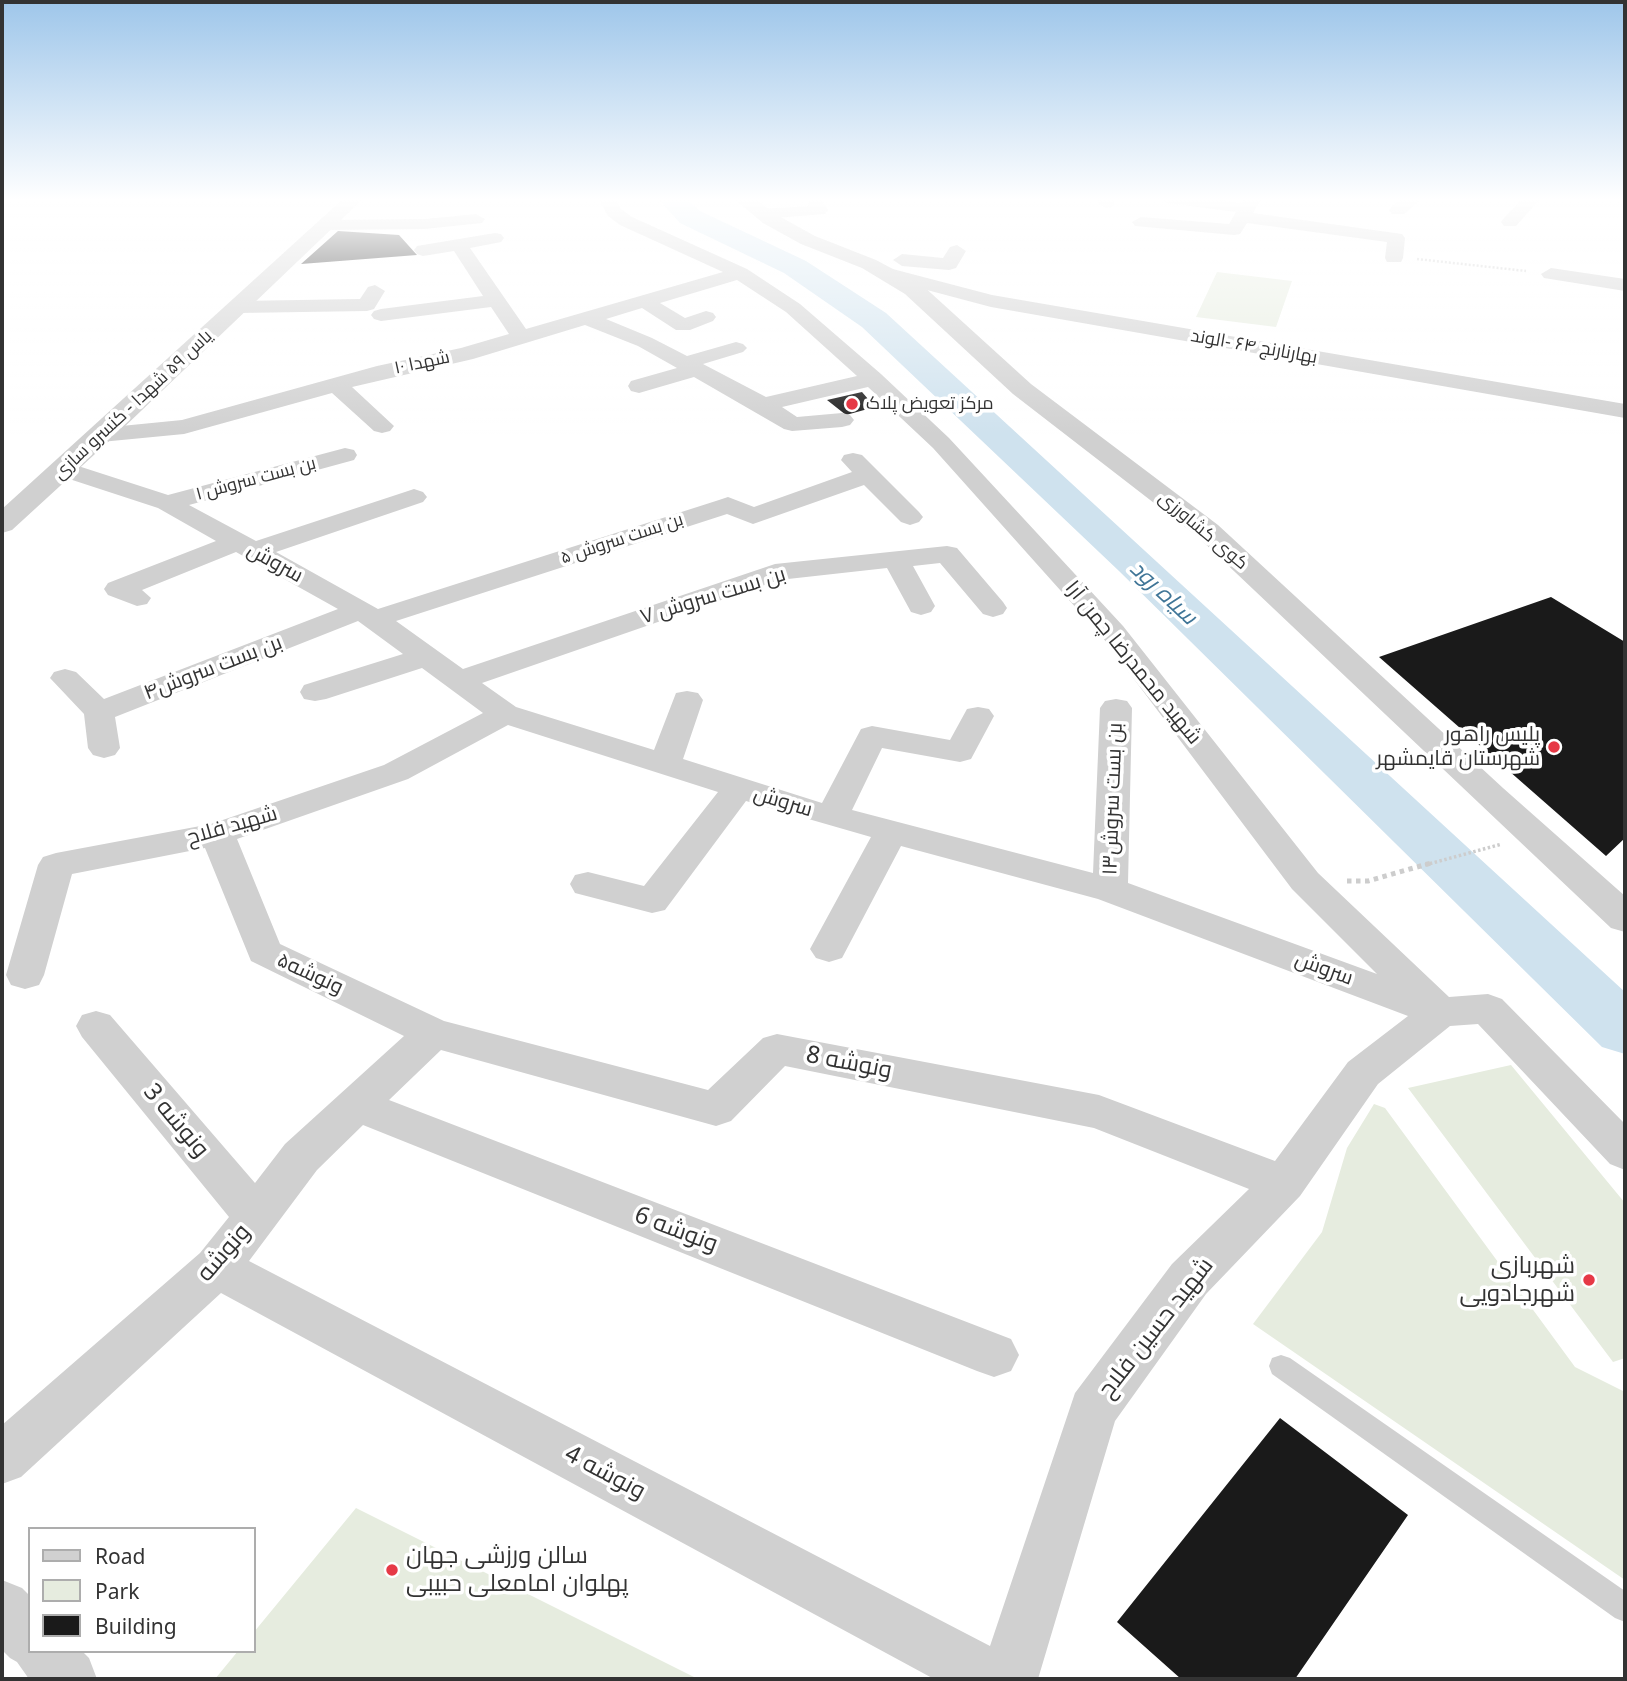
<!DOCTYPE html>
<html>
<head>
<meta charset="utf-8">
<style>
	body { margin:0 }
	#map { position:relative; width:1627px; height:1681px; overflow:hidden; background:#fff; font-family:"Noto Sans",sans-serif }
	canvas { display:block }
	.frame { position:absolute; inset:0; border:4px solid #333; pointer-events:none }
	.legend { position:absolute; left:28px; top:1527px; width:228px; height:126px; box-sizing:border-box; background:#fff; border:2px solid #adadad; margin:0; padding:9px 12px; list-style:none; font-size:21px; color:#333 }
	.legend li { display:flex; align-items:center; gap:14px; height:35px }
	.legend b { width:35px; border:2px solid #adadad }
</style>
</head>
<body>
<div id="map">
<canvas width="1627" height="1681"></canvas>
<div class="frame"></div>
<ul class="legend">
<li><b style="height:9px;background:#d0d0d0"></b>Road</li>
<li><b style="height:19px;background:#e6ecdf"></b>Park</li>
<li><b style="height:19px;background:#1a1a1a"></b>Building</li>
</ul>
</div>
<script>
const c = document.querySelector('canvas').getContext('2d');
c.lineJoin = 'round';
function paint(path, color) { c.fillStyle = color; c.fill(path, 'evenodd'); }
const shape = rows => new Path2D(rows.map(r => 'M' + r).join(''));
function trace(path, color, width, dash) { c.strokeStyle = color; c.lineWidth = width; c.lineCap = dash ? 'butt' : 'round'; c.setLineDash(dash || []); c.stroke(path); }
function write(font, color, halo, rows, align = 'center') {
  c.font = font + ' "Noto Sans",Cairo,sans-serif'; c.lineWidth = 7; c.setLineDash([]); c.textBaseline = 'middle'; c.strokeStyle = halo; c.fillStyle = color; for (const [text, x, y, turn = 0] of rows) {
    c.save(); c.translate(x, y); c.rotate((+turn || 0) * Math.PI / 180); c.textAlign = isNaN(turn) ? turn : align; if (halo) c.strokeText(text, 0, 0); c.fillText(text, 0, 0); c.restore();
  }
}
paint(shape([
	[1217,272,1292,281,1276,327,1196,317],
	[1511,1065,1625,1203,1625,1358,1613,1362,1408,1088],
	[1374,1104,1385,1108,1575,1367,1625,1392,1625,1580,1253,1324,1322,1232,1347,1148],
	[356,1508,698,1679,215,1679,238,1651,254,1651,254,1632]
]), '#e6ecdf');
paint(shape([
	[657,198,686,198,700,211,806,261,886,313,1625,992,1625,1054,1602,1047,1119,571,862,327,784,273,680,223,657,198]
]), '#cfe2ee');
paint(shape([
	[338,231,399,235,417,255,301,264],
	[862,392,875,407,846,415,827,400],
	[1551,597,1625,642,1625,838,1606,856,1379,657],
	[1280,1418,1408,1515,1295,1679,1181,1679,1117,1622]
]), '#1a1a1a');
trace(shape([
	[1417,259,1526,271]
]), '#cdcdcd', 2.5, [2, 2]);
trace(shape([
	[1425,865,1502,844]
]), '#cdcdcd', 3.5, [2.5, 2.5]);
trace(shape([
	[1347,881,1368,881,1431,863]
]), '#cdcdcd', 5, [4.5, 4.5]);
paint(shape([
	[1281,1355,1290,1358,1625,1591,1625,1622,1615,1618,1272,1374,1269,1366,1272,1358,1281,1355]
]), '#d0d0d0');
paint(shape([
	[598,198,615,198,621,209,632,217,747,269,800,304,881,374,949,438,1123,626,1318,873,1449,997,1488,994,1502,999,1625,1124,1625,1170,1610,1164,1478,1024,1450,1026,1378,1084,1300,1196,1206,1294,1115,1421,1038,1679,934,1679,221,1293,21,1477,2,1484,2,1425,200,1253,229,1217,82,1037,76,1026,82,1015,96,1011,110,1015,255,1183,285,1144,404,1036,251,961,205,848,72,874,44,975,39,985,25,989,11,985,6,975,38,865,43,857,56,853,211,824,384,765,483,713,422,668,326,699,315,701,304,699,300,692,304,685,403,654,358,621,115,717,120,748,115,755,104,758,93,755,88,748,84,714,50,678,54,672,65,669,76,672,104,699,338,609,236,552,142,590,151,598,147,604,137,606,108,595,104,589,108,583,216,541,158,508,54,474,51,469,54,464,63,462,72,464,168,495,345,448,354,450,357,455,354,460,189,505,256,541,405,492,414,489,423,492,427,497,423,502,276,552,378,609,719,500,728,497,754,507,852,472,841,460,844,455,853,453,862,455,919,512,923,517,919,522,910,525,901,522,864,485,753,524,727,514,396,621,463,669,775,564,947,546,957,548,1003,602,1007,608,1003,614,993,617,983,614,940,563,913,566,935,606,931,612,921,615,911,612,887,568,779,580,482,683,516,707,654,750,676,693,687,691,698,693,703,700,683,759,822,803,861,729,872,726,950,740,967,709,978,707,989,709,994,716,971,759,960,762,882,748,852,810,1093,873,1100,708,1105,701,1116,699,1127,701,1132,708,1128,883,1377,974,1292,889,1103,638,933,448,868,387,782,407,797,417,842,413,850,415,854,420,850,425,842,427,792,431,784,429,694,377,639,393,631,391,628,386,631,381,677,368,638,346,585,325,473,359,352,387,394,426,390,431,382,433,374,431,332,393,184,434,101,442,93,440,89,435,93,430,101,428,182,420,377,366,461,348,509,334,491,307,381,321,374,319,371,315,374,311,381,309,483,296,454,251,423,256,417,254,414,250,417,246,495,233,501,234,504,238,501,242,470,248,526,329,723,272,620,225,608,216,598,198],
	[737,280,786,312,857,376,766,397,703,364,743,352,747,348,743,344,736,342,687,356,652,338,606,319,642,308,676,330,690,330,713,321,716,317,713,313,706,311,685,318,660,303,737,280],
	[508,725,718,792,644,886,588,872,575,875,570,884,575,893,652,913,665,910,746,801,871,837,810,949,816,958,829,962,842,958,901,846,1098,899,1408,1016,1348,1062,1275,1161,1099,1095,777,1034,763,1038,708,1090,444,1021,280,944,237,839,408,779,508,725],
	[441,1050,716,1126,731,1121,785,1066,1094,1128,1249,1189,1172,1264,1075,1393,990,1646,249,1261,317,1170,363,1125,977,1371,994,1377,1011,1371,1019,1355,1011,1339,389,1100,441,1050],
	[813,198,821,199,828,210,825,214,762,219,753,214,762,209,808,206,809,199,813,198],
	[1100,198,1117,198,1112,207,1106,208,1097,203,1100,198],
	[1159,198,1208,198,1242,203,1245,198,1262,198,1253,213,1402,234,1405,238,1403,258,1401,262,1387,262,1385,258,1387,242,1247,223,1240,234,1234,235,1135,226,1132,222,1141,217,1229,224,1236,212,1167,203,1159,198],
	[1403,198,1423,198,1404,214,1392,214,1389,210,1392,206,1403,198],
	[1523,198,1541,198,1516,226,1504,226,1501,222,1504,218,1523,198],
	[476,214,485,219,482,223,425,229,326,230,317,225,326,220,425,219,476,214],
	[957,245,966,251,956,268,949,270,902,266,893,260,902,254,943,258,950,247,957,245],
	[885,267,992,295,1625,404,1625,418,991,307,878,277,875,273,878,269,885,267],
	[1551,268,1625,279,1625,291,1544,278,1541,274,1551,268],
	[375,285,385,291,374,309,367,311,238,313,231,311,228,307,231,303,238,301,360,299,368,287,375,285],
	[2,1580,22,1588,30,1596,30,1651,82,1651,89,1658,97,1679,29,1679,17,1662,10,1658,2,1650,2,1580]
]), '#d0d0d0');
paint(shape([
	[344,198,364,198,119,432,12,530,2,533,2,509,344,198],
	[733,198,754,198,777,215,815,236,876,260,921,284,1031,384,1218,525,1503,788,1625,896,1625,932,1611,928,1198,537,1013,394,905,294,862,268,801,244,763,223,733,198]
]), '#d0d0d0');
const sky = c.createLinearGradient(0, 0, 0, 434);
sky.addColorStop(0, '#9ec6ea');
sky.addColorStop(0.46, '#fff');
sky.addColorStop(1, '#ffffff00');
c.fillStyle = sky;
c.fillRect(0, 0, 1627, 434);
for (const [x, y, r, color] of [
	[852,404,7,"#e63946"],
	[1554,747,7,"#e63946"],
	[1589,1280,7,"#e63946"],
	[392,1570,7,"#e63946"]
]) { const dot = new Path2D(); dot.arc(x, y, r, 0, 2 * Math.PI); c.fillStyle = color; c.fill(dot); trace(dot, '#fff', 2.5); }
write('18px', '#333', '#fff', [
	["بهارنارنج ۶۴ -الوند",1254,347,10],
	["شهدا ۱۰",422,363,-12],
	["یاس ۵۹ شهدا - کنسرو سازی",133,405,-43],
	["بن بست سروش ۱",256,479,-15],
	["کوی کشاورزی",1203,531,40],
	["بن بست سروش ۵",622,539,-18]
]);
write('18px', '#333', '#fff', [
	["مرکز تعویض پلاک",866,404]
], 'left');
write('21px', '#333', '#fff', [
	["سروش",275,563,29],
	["بن بست سروش ۷",713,596,-17],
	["شهید محمدرضا چمن آرا",1133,663,51],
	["بن بست سروش۴",213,668,-21],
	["بن بست سروش۱۳",1113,799,-88],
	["سروش",783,802,17],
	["شهید فلاح",232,826,-16],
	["سروش",1324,969,20],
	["ونوشه۵",310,974,25]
]);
write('21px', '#333', '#fff', [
	["پلیس راهور",1540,735],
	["شهرستان قایمشهر",1540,759]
], 'right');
write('italic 23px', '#3f7597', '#fff', [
	["سیاه رود",1163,593,43]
]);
write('24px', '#333', '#fff', [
	["ونوشه 8",849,1063,11],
	["ونوشه 3",176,1121,50],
	["ونوشه 6",676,1230,21],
	["ونوشه",224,1253,-49],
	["شهید حسین فلاح",1156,1328,-52],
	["ونوشه 4",605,1473,28]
]);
write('24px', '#333', '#fff', [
	["شهربازی",1575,1266],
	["شهرجادویی",1575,1294],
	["سالن ورزشی جهان",406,1556,"left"],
	["پهلوان امامعلی حبیبی",406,1584,"left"]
], 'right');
</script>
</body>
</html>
